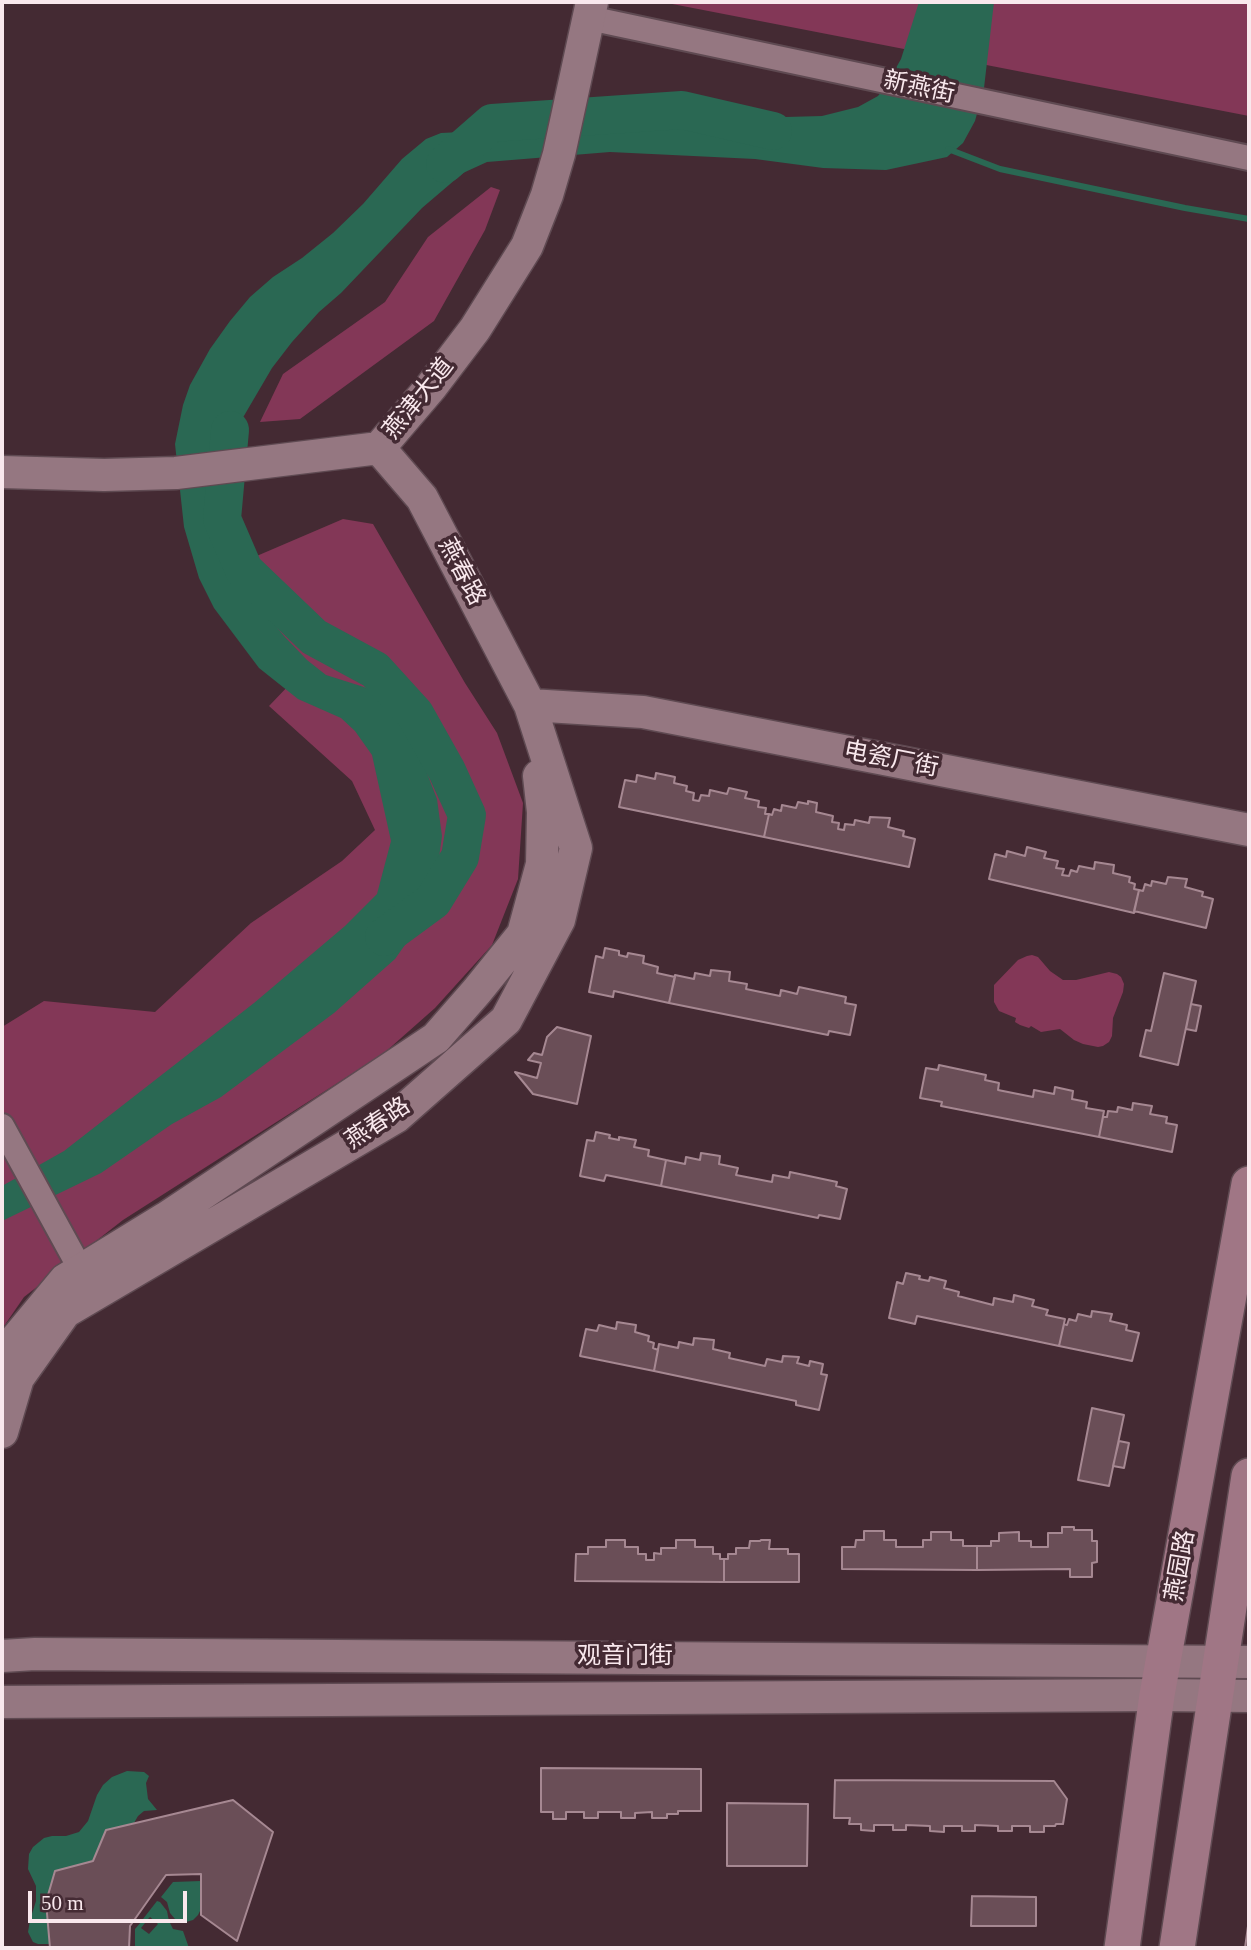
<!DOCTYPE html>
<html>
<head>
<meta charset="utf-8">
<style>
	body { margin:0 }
	#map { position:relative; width:1251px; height:1950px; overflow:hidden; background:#442a33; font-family:"Times New Roman",serif }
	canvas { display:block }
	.frame { position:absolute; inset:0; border:4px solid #f9e8ed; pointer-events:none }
	.scale { position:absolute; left:28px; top:1891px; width:159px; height:32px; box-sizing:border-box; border:4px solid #f9e8ed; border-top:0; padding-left:9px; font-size:21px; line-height:24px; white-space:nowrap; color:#f9e8ed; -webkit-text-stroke:5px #442a33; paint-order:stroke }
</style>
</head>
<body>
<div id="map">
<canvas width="1251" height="1950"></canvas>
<div class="frame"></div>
<div class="scale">50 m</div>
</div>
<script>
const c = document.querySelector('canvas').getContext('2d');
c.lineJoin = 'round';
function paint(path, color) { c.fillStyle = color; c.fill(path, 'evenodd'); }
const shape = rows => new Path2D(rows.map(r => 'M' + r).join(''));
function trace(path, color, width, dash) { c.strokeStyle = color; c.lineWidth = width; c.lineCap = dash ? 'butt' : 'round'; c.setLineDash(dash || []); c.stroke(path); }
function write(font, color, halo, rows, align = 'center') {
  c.font = font + ' "Times New Roman","Noto Sans SC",serif'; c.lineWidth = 7; c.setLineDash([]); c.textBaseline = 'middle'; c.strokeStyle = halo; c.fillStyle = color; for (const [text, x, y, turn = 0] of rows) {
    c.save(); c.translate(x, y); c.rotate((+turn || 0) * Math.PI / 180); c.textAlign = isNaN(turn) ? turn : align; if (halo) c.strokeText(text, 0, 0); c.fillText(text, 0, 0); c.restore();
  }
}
paint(shape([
	[662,2,1249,2,1249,116],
	[491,187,500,190,485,230,434,321,300,419,260,422,283,374,385,302,428,237],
	[343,519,373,524,465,683,497,733,523,803,518,879,492,945,435,1008,383,1054,123,1220,24,1297,2,1329,2,1027,44,1001,155,1012,251,923,342,861,375,830,352,781,269,706,291,683,217,573],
	[1032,955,1038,957,1050,971,1063,980,1076,980,1109,972,1117,974,1121,977,1124,984,1123,992,1113,1018,1112,1036,1109,1042,1103,1046,1098,1047,1083,1044,1074,1040,1060,1029,1041,1032,1031,1026,1029,1028,1020,1025,1015,1022,1016,1018,999,1011,994,1002,994,985,1018,960,1027,956]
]), '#833757');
paint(shape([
	[919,2,994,2,984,88,975,121,963,143,947,157,886,170,823,168,755,159,610,152,487,162,463,173,422,208,341,293,319,312,292,342,272,368,238,426,228,456,223,489,224,532,232,562,244,587,284,636,307,660,326,675,364,687,387,700,409,727,437,799,442,836,438,865,424,918,395,959,334,1013,221,1097,172,1124,101,1173,2,1221,2,1186,64,1151,254,1003,345,926,377,894,391,841,372,755,355,731,341,718,298,699,259,668,214,608,199,578,184,527,175,444,183,405,190,385,210,349,230,321,250,297,273,277,302,258,333,233,363,204,402,159,426,139,441,133,749,118,822,116,858,107,878,96,887,84,901,59],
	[127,1771,144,1772,149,1776,146,1783,148,1799,157,1810,144,1811,138,1816,134,1823,106,1830,93,1861,46,1902,50,1944,38,1944,33,1942,28,1932,30,1920,36,1901,36,1886,28,1869,29,1854,33,1847,44,1838,52,1836,66,1836,79,1832,88,1821,97,1795,103,1785,112,1777],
	[201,1881,201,1909,198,1915,193,1920,186,1922,175,1919,170,1913,167,1902,161,1897,173,1882],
	[157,1901,160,1902,167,1911,169,1921,173,1929,183,1931,189,1948,135,1948,135,1929,142,1921,145,1923,141,1928,149,1934,158,1924,150,1917,146,1921,143,1919]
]), '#2a6853');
trace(shape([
	[948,149,1000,169,1185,208,1249,219]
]), '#2a6853', 6);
trace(shape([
	[445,164,492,123,682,110,773,131],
	[230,430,222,519,244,570,314,637,375,670,415,714,447,771,467,815,460,857,433,901,384,937]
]), '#2a6853', 38);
const building = shape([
	[656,773,675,777,674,783,687,786,686,791,694,793,693,800,699,801,701,795,709,796,710,790,727,794,729,788,747,792,745,798,759,801,758,807,766,808,765,814,769,814,764,837,619,807,625,780,636,782,637,775,655,779,656,773],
	[808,801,817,803,816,812,833,816,832,822,839,823,838,829,844,830,845,824,854,825,855,820,869,823,870,817,890,818,888,827,904,831,903,836,915,839,909,867,764,837,769,814,772,815,774,809,781,811,782,805,796,808,798,802,808,804,808,801],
	[1027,847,1046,852,1044,858,1058,861,1056,868,1064,869,1062,875,1069,876,1071,870,1077,872,1079,866,1094,869,1095,862,1114,865,1113,873,1130,877,1129,882,1135,884,1134,889,1139,890,1134,913,989,879,995,854,1006,857,1007,851,1025,856,1027,847],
	[1168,877,1187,879,1185,887,1203,892,1202,896,1213,899,1206,928,1134,911,1139,890,1143,891,1145,884,1151,886,1152,881,1166,884,1168,877],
	[605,948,619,951,619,955,627,957,628,953,644,956,643,963,658,967,657,973,675,977,669,1003,614,991,613,997,589,992,596,956,603,958,605,948],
	[711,970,730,972,729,981,747,984,746,989,780,996,781,990,797,994,799,987,846,997,845,1003,856,1005,850,1035,829,1031,828,1035,669,1003,675,975,694,979,695,973,710,976,711,970],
	[1164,973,1196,981,1178,1065,1140,1056,1146,1030,1151,1031,1164,973],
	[1191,1004,1201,1006,1196,1031,1186,1029,1191,1004],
	[557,1027,591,1036,577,1104,533,1094,515,1072,537,1078,541,1063,528,1060,534,1053,542,1055,547,1037,557,1027],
	[939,1065,986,1075,985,1080,999,1083,998,1090,1033,1097,1034,1090,1054,1094,1055,1087,1073,1091,1072,1099,1087,1102,1086,1108,1104,1111,1099,1137,941,1106,942,1102,920,1098,926,1068,938,1070,939,1065],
	[1133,1103,1152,1106,1150,1114,1167,1117,1166,1123,1177,1125,1172,1152,1099,1137,1103,1117,1107,1117,1108,1111,1117,1112,1118,1107,1132,1110,1133,1103],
	[596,1132,610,1135,609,1138,619,1140,619,1137,636,1140,634,1147,649,1150,648,1156,666,1160,661,1186,606,1175,604,1181,580,1176,587,1140,594,1141,596,1132],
	[701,1153,720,1156,719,1164,738,1168,736,1175,772,1182,773,1175,789,1178,790,1172,837,1182,836,1186,847,1189,840,1219,819,1215,818,1218,661,1186,666,1160,685,1164,686,1157,700,1160,701,1153],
	[906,1273,920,1276,919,1279,929,1281,930,1277,946,1281,944,1288,959,1292,958,1296,993,1305,994,1298,1013,1302,1014,1295,1034,1300,1032,1306,1048,1310,1046,1315,1065,1319,1059,1346,917,1316,915,1324,889,1318,897,1282,903,1284,906,1273],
	[1092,1311,1112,1314,1110,1321,1127,1325,1126,1330,1139,1333,1132,1361,1059,1346,1064,1324,1067,1325,1069,1319,1076,1321,1078,1314,1091,1317,1092,1311],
	[617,1322,636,1325,635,1332,649,1336,648,1341,654,1343,653,1348,658,1350,654,1371,580,1356,586,1329,597,1331,599,1325,616,1329,617,1322],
	[694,1338,714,1340,713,1349,730,1353,729,1358,765,1366,767,1359,782,1362,783,1356,799,1357,797,1363,809,1366,810,1361,823,1364,821,1374,827,1375,819,1410,796,1405,796,1401,654,1371,659,1344,678,1348,679,1342,693,1345,694,1338],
	[1092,1408,1124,1415,1109,1486,1078,1480,1092,1408],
	[1119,1441,1129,1443,1124,1468,1113,1466,1119,1441],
	[1062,1527,1074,1527,1074,1530,1092,1530,1092,1541,1097,1541,1097,1562,1092,1563,1092,1577,1070,1577,1070,1569,977,1570,977,1546,991,1546,991,1541,999,1541,999,1533,1019,1532,1019,1541,1031,1541,1031,1547,1048,1547,1048,1533,1062,1533,1062,1527],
	[864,1531,884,1531,884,1540,896,1540,896,1547,923,1547,923,1540,931,1540,931,1532,951,1532,951,1540,963,1540,963,1546,977,1546,977,1570,842,1569,842,1547,855,1547,856,1540,864,1540,864,1531],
	[606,1540,625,1540,625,1547,638,1547,638,1554,646,1554,646,1560,654,1560,654,1553,661,1554,661,1548,676,1548,676,1540,695,1540,695,1547,713,1547,713,1554,720,1554,720,1559,724,1559,724,1582,575,1581,576,1554,588,1554,588,1547,606,1547,606,1540],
	[761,1540,770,1540,769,1549,788,1549,788,1554,799,1554,799,1582,724,1582,724,1559,728,1559,728,1554,736,1554,736,1548,749,1548,750,1541,760,1541,761,1540],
	[541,1768,701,1769,701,1811,678,1811,678,1814,667,1814,667,1818,652,1818,652,1812,635,1813,635,1818,621,1818,621,1812,598,1812,598,1818,584,1818,584,1812,566,1812,566,1819,553,1819,553,1812,541,1812,541,1768],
	[835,1780,1054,1781,1067,1799,1063,1824,1056,1824,1055,1826,1044,1826,1044,1832,1030,1832,1030,1826,1012,1826,1012,1831,998,1831,998,1826,975,1825,975,1831,962,1831,962,1826,944,1826,944,1832,930,1831,930,1826,906,1825,906,1830,893,1830,893,1825,874,1825,874,1831,861,1830,861,1824,849,1824,850,1818,834,1818,835,1780],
	[233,1800,273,1832,237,1941,201,1915,201,1874,166,1875,130,1926,129,1948,50,1948,46,1902,55,1871,93,1861,106,1830,233,1800],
	[727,1803,808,1804,807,1866,727,1866,727,1803],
	[972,1896,1036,1897,1036,1926,971,1926,972,1896],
	[1249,1919,1249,1948,1245,1948,1249,1919]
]);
paint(building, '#6a4e57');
trace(building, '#a68892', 2);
const minor = shape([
	[589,18,1249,158],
	[2,1126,81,1270]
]);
const tertiary = shape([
	[2,472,104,475,176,473,379,448,431,387,475,329,527,246,547,195,559,154,592,2],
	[530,705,643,712,1249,830],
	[2,1371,16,1339,65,1280,166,1218,436,1038,477,991,523,934,542,864,543,812,539,776],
	[2,1432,18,1378,65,1312,396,1117,506,1020,559,920,576,848,530,705,422,498,379,448],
	[2,1656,35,1654,1249,1662],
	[2,1702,1157,1695,1249,1696]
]);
const secondary = shape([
	[1122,1948,1157,1695,1249,1184],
	[1177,1948,1249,1476]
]);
trace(minor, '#5f4a52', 28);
trace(tertiary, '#5f4a52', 35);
trace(secondary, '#5f4a52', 38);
trace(minor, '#957781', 24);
trace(tertiary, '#957781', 32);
trace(secondary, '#a07685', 35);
write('24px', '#f9e8ed', '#442a33', [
	["新燕街",919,88,12],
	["燕津大道",419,399,-51],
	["燕春路",461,572,62],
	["电瓷厂街",891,760,11],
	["燕春路",378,1124,-34],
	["燕园路",1181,1566,-80],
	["观音门街",625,1657]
]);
</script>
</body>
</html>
